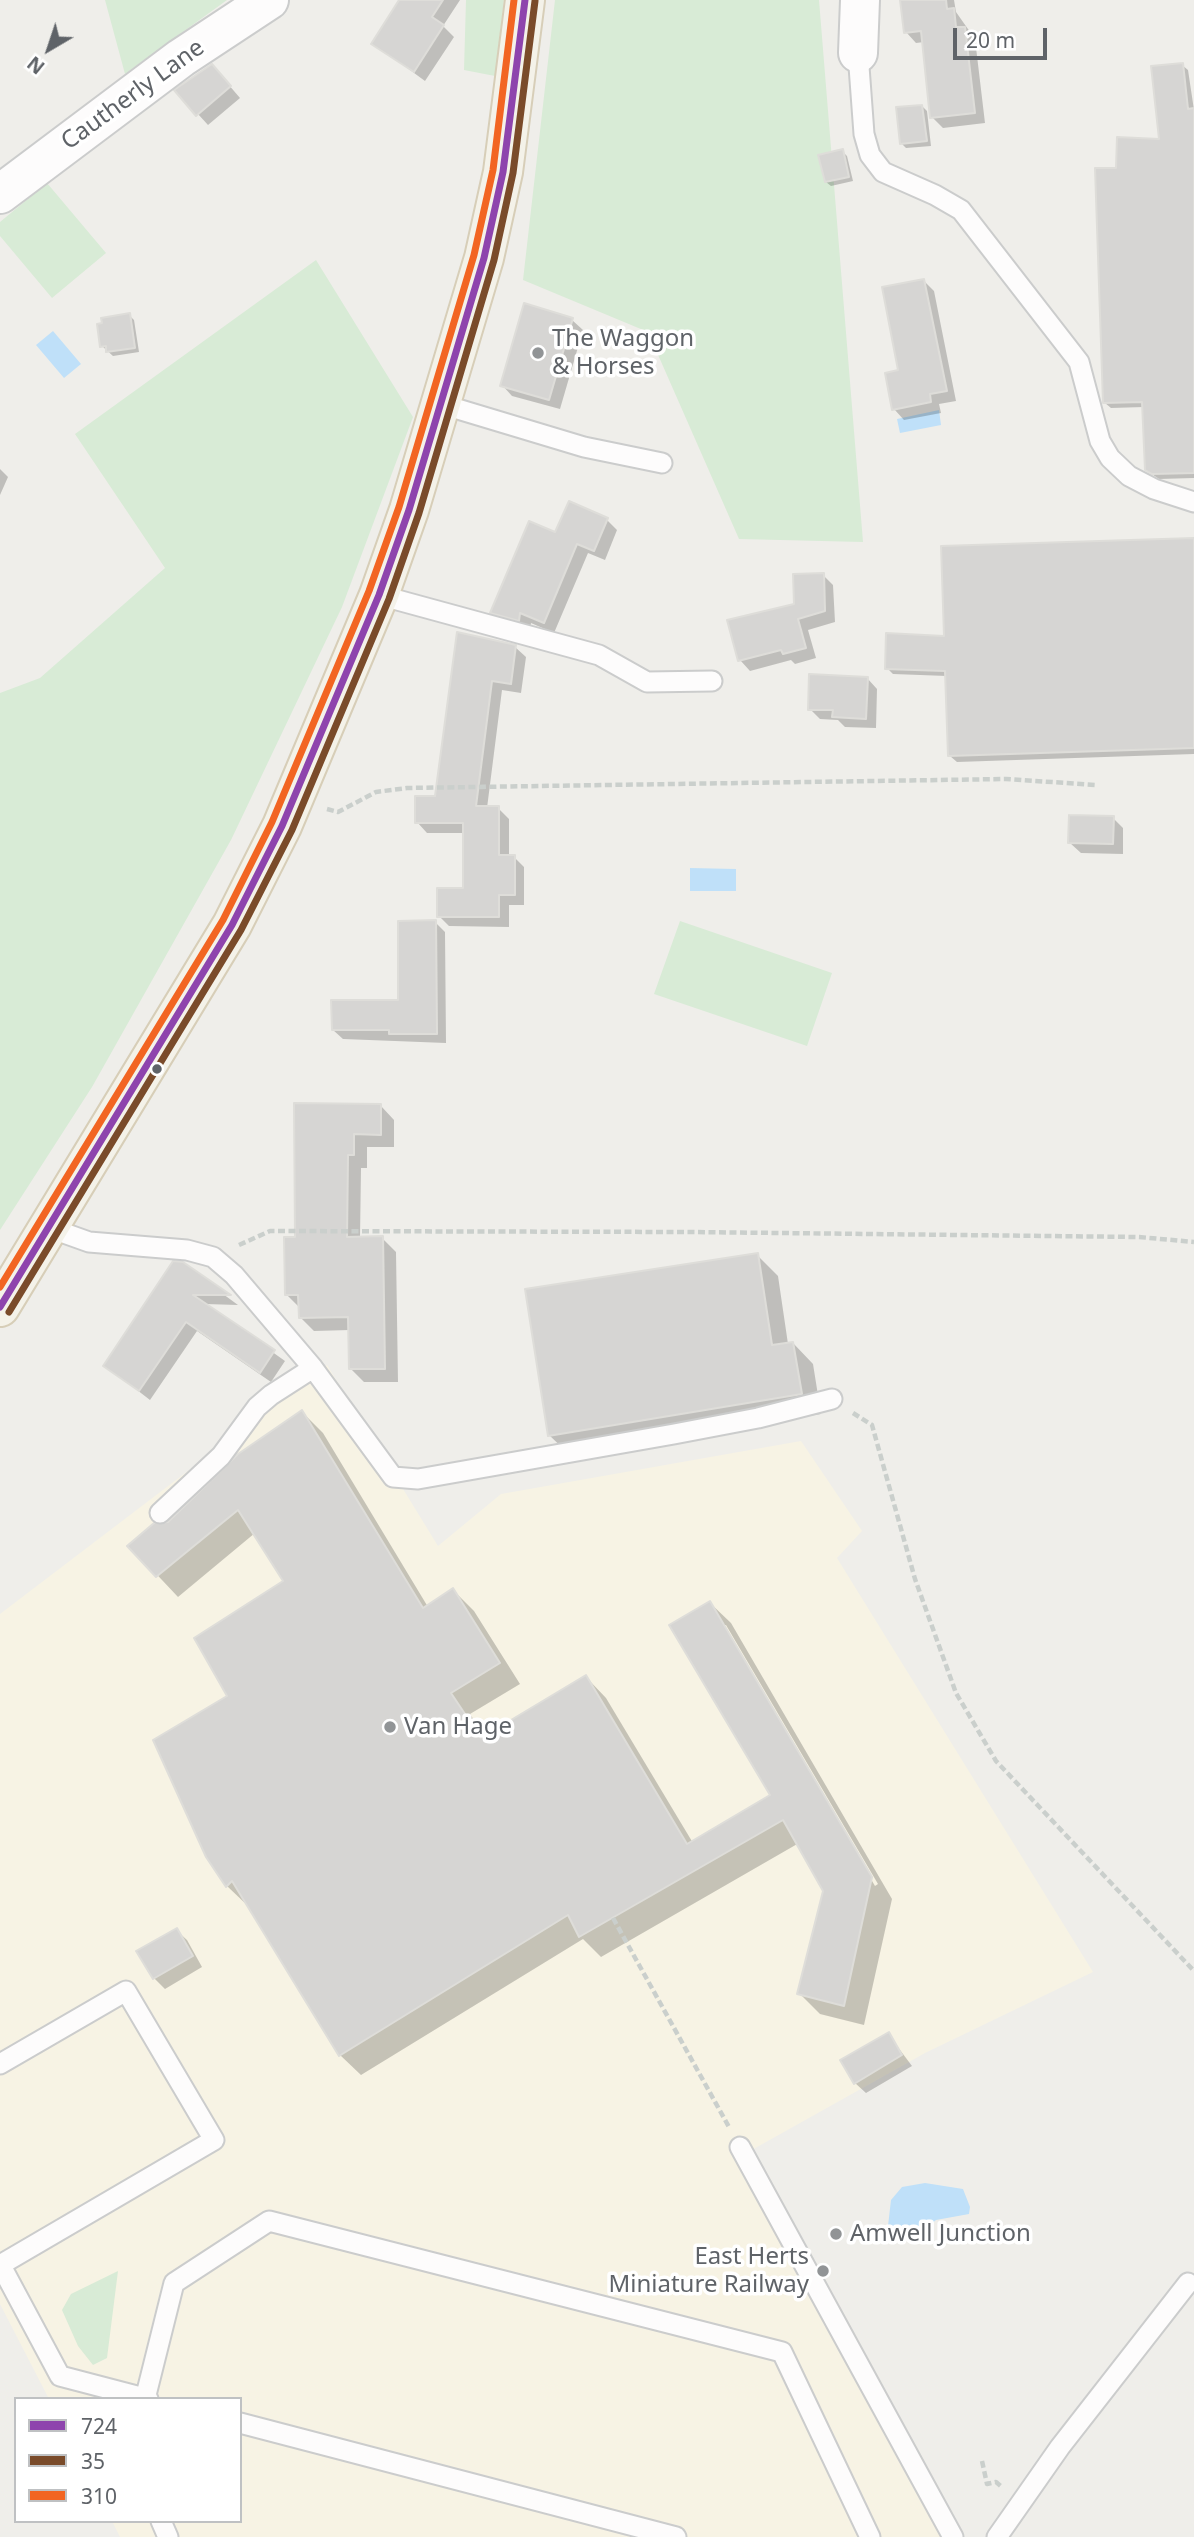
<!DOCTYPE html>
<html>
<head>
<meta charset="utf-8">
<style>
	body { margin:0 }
	#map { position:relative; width:1194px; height:2537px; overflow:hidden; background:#efeeea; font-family:"Noto Sans",sans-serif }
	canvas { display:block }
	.legend { position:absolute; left:14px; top:2397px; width:228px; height:126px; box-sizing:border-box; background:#fff; border:2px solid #bfc1c3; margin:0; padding:9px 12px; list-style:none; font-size:21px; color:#5f6368 }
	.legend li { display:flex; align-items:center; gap:14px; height:35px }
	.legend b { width:35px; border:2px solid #bfc1c3 }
	.north { position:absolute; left:14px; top:14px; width:70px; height:70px; -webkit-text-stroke:5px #fff; paint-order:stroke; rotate:219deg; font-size:19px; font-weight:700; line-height:28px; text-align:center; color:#5f6368 }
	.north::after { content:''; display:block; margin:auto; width:24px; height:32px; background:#5f6368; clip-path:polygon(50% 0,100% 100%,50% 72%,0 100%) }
	.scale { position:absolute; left:953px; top:28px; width:94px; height:32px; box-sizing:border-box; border:4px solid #5f6368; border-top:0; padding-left:9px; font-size:21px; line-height:24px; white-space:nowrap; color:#5f6368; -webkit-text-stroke:5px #fff; paint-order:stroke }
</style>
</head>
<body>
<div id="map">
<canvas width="1194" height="2537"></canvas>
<ul class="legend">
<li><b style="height:9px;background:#8e44ad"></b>724</li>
<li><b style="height:9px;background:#7a4b2a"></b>35</li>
<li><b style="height:9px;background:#f26522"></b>310</li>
</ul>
<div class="north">N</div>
<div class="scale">20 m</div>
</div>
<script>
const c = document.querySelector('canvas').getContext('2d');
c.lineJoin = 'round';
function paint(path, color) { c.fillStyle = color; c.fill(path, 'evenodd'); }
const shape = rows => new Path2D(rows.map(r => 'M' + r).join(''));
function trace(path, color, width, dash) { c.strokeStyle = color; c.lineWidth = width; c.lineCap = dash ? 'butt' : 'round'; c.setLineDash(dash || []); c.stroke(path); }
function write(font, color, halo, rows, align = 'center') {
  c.font = font + ' "Noto Sans",sans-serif'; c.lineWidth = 7; c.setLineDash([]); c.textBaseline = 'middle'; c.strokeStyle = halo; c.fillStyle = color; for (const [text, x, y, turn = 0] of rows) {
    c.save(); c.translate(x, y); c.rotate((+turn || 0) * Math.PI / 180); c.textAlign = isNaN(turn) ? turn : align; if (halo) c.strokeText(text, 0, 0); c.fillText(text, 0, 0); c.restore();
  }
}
paint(shape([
	[327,1365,438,1546,501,1494,801,1441,862,1531,837,1558,1093,1972,925,2053,750,2151,943,2537,120,2537,112,2521,240,2521,240,2399,49,2399,0,2304,0,1614]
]), '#f7f3e4');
paint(shape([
	[105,0,227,0,125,74],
	[466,0,504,0,495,76,464,70],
	[555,0,819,0,863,542,739,539,648,332,523,280],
	[47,183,106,253,52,298,0,236,0,222],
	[316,260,413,417,342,607,231,840,92,1087,0,1230,0,693,40,678,165,568,75,434],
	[680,921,832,973,807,1046,654,994],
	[118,2271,107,2358,93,2365,78,2346,62,2310,71,2294]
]), '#d8ebd6');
paint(shape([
	[53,331,81,364,64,378,36,345],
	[939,410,941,425,900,433,897,419],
	[690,868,736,869,736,891,690,891],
	[925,2183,963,2189,970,2207,969,2214,936,2220,914,2238,902,2239,892,2235,888,2226,891,2200,902,2187]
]), '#bfe0f9');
paint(shape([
	[401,0,460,0,443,26,454,37,425,81,373,43],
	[902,0,954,0,956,12,975,39,985,123,943,128,932,117,924,42,916,43,906,32],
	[1182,65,1188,70,1194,110,1194,478,1159,479,1146,470,1144,407,1111,408,1105,403,1118,169,1161,141],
	[222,77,240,98,208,125,177,91],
	[922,106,927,111,931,146,906,148,902,144],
	[842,151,847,156,853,181,831,186,826,182],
	[924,281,934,291,956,401,939,404,941,413,904,420,894,409,900,371],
	[129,315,134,320,139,352,113,356,102,346],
	[572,320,583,330,560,409,512,396,502,385],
	[0,469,8,477,0,495],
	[607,520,617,530,605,560,588,553,554,633,531,623,530,630,503,623,492,612,556,535],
	[1194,539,1194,754,957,762,950,756,947,676,893,674,887,668,946,638],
	[823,575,833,585,835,622,808,630,816,658,795,664,791,660,750,671,740,660],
	[458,634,515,647,526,657,521,693,502,690,487,808,498,808,509,819,509,857,514,857,524,867,524,905,509,905,509,927,449,926,439,916,465,890,465,833,427,833,417,822,437,798],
	[867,678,877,689,876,728,845,727,838,720,820,719,810,709],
	[1113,818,1123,828,1123,854,1081,853,1070,843],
	[435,922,445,932,446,1043,343,1039,333,1030,400,1002],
	[295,1105,381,1106,394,1120,394,1147,367,1147,367,1168,361,1168,360,1238,382,1238,396,1252,398,1382,364,1382,351,1369,350,1330,314,1331,300,1317,300,1308,286,1294,297,1239],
	[757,1255,778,1276,788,1344,793,1343,813,1364,821,1414,570,1455,549,1435],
	[182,1264,238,1305,205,1304,285,1361,271,1382,197,1331,150,1400,106,1366],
	[302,1412,323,1433,428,1607,453,1590,474,1611,520,1684,470,1714,485,1737,586,1677,606,1698,693,1843,772,1796,710,1603,731,1623,892,1899,864,2025,820,2014,799,1993,825,1891,799,1843,601,1957,583,1939,361,2075,340,2055,248,1906,227,1886,207,1856,230,1696,285,1581,255,1533,178,1597,130,1546,169,1524],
	[722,1625,726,1625,878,1884,875,1886],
	[176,1930,187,1940,202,1967,165,1989,154,1978],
	[888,2034,912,2066,866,2093,855,2083]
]), '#0003');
const building = shape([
	[399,0,443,0,432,17,444,25,414,72,371,44,399,0],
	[900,0,946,0,947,9,954,8,956,27,965,27,975,113,930,118,921,31,904,33,900,0],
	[1183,63,1188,109,1194,108,1194,473,1152,474,1145,470,1142,402,1103,403,1095,168,1116,168,1117,137,1159,139,1151,66,1183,63],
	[212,64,231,86,196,116,174,90,212,64],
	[922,105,927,141,900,144,896,107,922,105],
	[843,149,849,177,825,182,818,155,843,149],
	[924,279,947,391,930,394,931,402,892,410,885,373,898,370,882,287,924,279],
	[524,303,573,318,549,400,500,386,524,303],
	[130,313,135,348,106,352,106,346,100,347,97,324,102,323,101,318,130,313],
	[569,501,608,518,594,551,577,544,544,623,520,613,519,621,490,613,529,521,555,532,569,501],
	[1194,538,1194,748,948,756,945,671,885,669,886,633,944,636,941,546,1194,538],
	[824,573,825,611,798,619,806,648,783,654,781,650,738,661,727,620,794,604,793,574,824,573],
	[457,632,516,645,511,684,492,681,476,806,499,806,499,855,515,855,515,895,499,895,499,917,437,917,437,888,463,888,463,823,415,823,415,796,435,796,457,632],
	[809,674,868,677,866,719,832,717,833,710,808,710,809,674],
	[1069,815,1114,816,1113,844,1068,843,1069,815],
	[436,920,437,1034,389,1034,389,1030,332,1030,331,1000,398,1000,398,921,436,920],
	[294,1103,381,1104,381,1135,354,1134,354,1155,348,1155,347,1237,383,1236,385,1369,349,1369,348,1317,299,1318,298,1295,285,1295,284,1237,295,1237,294,1103],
	[758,1253,772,1345,793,1342,802,1394,548,1436,525,1289,758,1253],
	[173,1261,183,1262,231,1295,193,1295,275,1350,260,1373,186,1322,139,1391,103,1366,173,1261],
	[302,1410,423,1608,453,1588,500,1663,451,1693,481,1738,586,1675,687,1844,770,1795,669,1625,710,1601,872,1877,844,2006,797,1994,823,1891,783,1820,579,1937,568,1915,339,2056,232,1881,226,1887,206,1857,153,1740,227,1696,194,1638,283,1581,238,1510,156,1577,127,1546,154,1523,168,1522,238,1454,302,1410],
	[177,1928,193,1956,153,1979,136,1951,177,1928],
	[889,2032,902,2055,854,2084,840,2060,889,2032]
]);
paint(building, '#d6d5d3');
trace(building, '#deddd9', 2);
const service = shape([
	[858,53,864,134,870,155,883,172,935,195,961,210,1079,362,1100,441,1110,458,1129,476,1154,489,1194,502],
	[441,404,584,447,662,463],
	[379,595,599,655,647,682,712,681],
	[47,1227,89,1242,187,1250,213,1257,234,1275,313,1368,393,1477,418,1479,674,1434,758,1418,832,1399],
	[160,1513,221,1456,257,1407,271,1395,313,1368],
	[0,2064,126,1991,214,2140,0,2265],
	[740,2147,953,2537],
	[0,2264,60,2376,148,2399],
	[145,2399,174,2283,269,2221,782,2352,870,2537],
	[240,2423,676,2537],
	[161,2521,168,2537],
	[997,2537,1060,2447,1188,2283]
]);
const minor = shape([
	[858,53,860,0],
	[0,194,181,58,269,0]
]);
const primary = shape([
	[0,1307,232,925,282,826,379,595,409,510,484,258,503,172,525,0]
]);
trace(service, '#cbcccc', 23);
trace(minor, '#cbcccc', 42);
trace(primary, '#d7ceb8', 42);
trace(shape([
	[327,809,338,812,376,792,407,788,1006,779,1096,785],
	[239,1245,270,1231,690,1232,1139,1237,1194,1242],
	[853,1413,872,1425,915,1579,956,1693,996,1761,1194,1971],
	[613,1918,729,2127],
	[982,2461,987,2484,996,2482,1002,2487]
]), '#cacfcc', 4.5, [7, 3.5]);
trace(service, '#fdfcfc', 19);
trace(minor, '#fdfcfc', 38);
trace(primary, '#f4f2e9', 38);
trace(shape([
	[0,1307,232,925,282,826,379,595,409,510,484,258,503,172,525,0]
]), '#8e44ad', 7);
trace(shape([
	[9,1312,241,930,292,830,389,599,419,513,494,260,513,173,535,1]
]), '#7a4b2a', 7);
trace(shape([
	[0,1287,223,920,272,822,369,591,399,507,474,255,493,170,514,0]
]), '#f26522', 7);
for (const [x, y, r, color] of [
	[538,353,7,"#919496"],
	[157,1069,6,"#5f6368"],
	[390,1727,7,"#919496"],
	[836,2234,7,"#919496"],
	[823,2271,7,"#919496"]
]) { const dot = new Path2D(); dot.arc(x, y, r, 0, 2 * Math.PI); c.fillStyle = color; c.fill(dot); trace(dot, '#fff', 2.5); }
write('24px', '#5f6368', '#fff', [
	["Cautherly Lane",133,95,-36]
]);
write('24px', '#5f6368', '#fff', [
	["The Waggon",552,339],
	["& Horses",552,367],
	["Van Hage",404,1727],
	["Amwell Junction",850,2234],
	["East Herts",809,2257,"right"],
	["Miniature Railway",809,2285,"right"]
], 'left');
</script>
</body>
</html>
